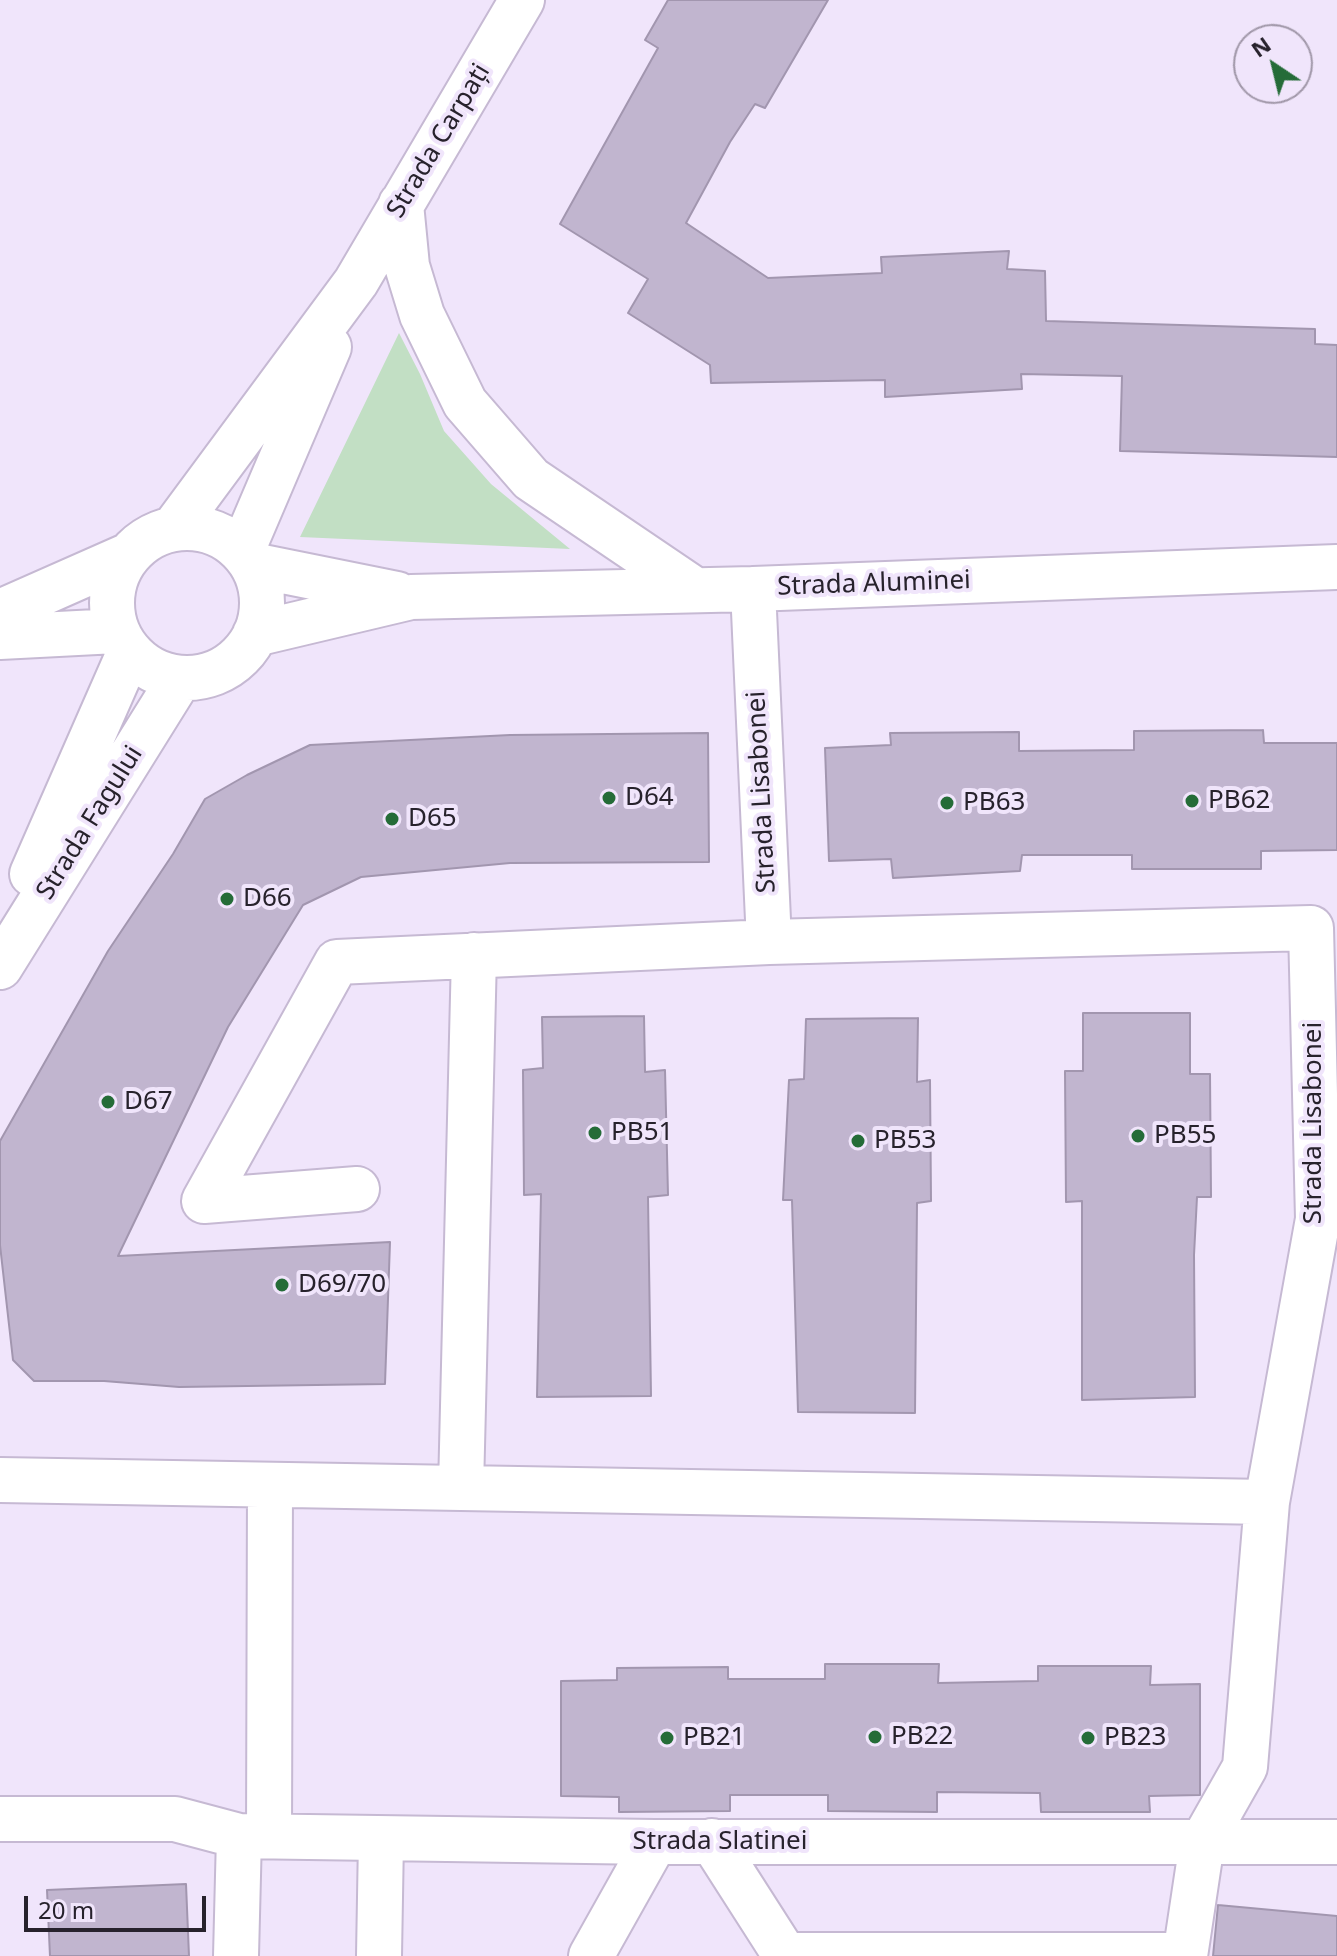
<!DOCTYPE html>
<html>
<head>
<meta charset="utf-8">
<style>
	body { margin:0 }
	#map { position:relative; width:1337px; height:1956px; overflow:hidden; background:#f0e5fb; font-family:"Noto Sans",sans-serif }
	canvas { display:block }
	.north { position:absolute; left:1233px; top:24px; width:80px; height:80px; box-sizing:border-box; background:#f0e5fb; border:2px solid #a097a8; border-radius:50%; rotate:325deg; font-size:22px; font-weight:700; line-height:32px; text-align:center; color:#27222c }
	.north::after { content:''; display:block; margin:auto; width:28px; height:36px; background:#256c38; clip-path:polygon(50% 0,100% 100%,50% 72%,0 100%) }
	.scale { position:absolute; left:24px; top:1896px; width:182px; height:36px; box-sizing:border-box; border:4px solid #27222c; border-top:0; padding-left:10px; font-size:24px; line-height:28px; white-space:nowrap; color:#27222c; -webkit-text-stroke:6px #f0e5fb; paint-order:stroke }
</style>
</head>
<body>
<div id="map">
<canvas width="1337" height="1956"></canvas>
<div class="north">N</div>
<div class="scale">20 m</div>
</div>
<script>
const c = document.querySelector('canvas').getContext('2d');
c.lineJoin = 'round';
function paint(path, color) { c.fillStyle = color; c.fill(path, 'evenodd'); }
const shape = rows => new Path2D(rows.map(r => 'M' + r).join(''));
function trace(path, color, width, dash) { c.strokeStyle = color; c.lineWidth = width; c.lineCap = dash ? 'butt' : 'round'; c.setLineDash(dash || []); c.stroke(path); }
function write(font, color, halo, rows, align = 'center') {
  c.font = font + ' "Noto Sans",sans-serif'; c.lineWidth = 8; c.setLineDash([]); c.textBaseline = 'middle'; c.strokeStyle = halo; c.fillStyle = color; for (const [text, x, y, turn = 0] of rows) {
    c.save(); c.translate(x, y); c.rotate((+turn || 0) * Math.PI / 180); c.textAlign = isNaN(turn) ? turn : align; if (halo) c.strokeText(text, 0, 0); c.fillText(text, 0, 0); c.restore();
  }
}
paint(shape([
	[399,333,420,374,444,431,491,484,570,549,300,537]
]), '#c2dfc4');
const building = shape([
	[668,0,828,0,765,108,755,104,730,142,686,223,768,278,882,273,881,257,1009,251,1007,269,1045,271,1046,321,1315,329,1315,344,1337,345,1337,457,1120,451,1122,376,1021,374,1022,389,885,397,885,380,711,383,710,365,628,313,648,279,560,224,658,48,645,40,668,0],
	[1263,730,1264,743,1337,743,1337,850,1261,851,1261,869,1132,869,1132,855,1022,855,1020,871,893,878,891,859,829,861,825,748,891,745,890,733,1019,732,1019,751,1134,750,1134,731,1263,730],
	[708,733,709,862,510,863,361,877,303,905,228,1027,118,1256,390,1242,385,1384,179,1387,104,1381,34,1381,13,1360,0,1245,0,1141,108,951,173,854,205,799,247,775,310,745,510,735,708,733],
	[1083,1013,1190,1013,1190,1074,1210,1074,1211,1197,1197,1197,1194,1255,1195,1397,1082,1400,1082,1201,1066,1202,1065,1071,1083,1071,1083,1013],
	[644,1016,645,1072,665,1070,668,1195,648,1197,651,1396,537,1397,541,1194,524,1195,523,1070,543,1068,542,1017,644,1016],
	[918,1018,917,1082,930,1080,931,1201,917,1203,915,1413,798,1412,792,1200,783,1200,789,1080,804,1079,806,1019,918,1018],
	[825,1664,939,1664,938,1683,1038,1681,1038,1666,1151,1666,1150,1685,1200,1684,1200,1795,1149,1796,1150,1812,1041,1812,1040,1793,937,1792,937,1812,828,1811,828,1795,730,1795,730,1811,619,1812,619,1797,561,1796,561,1681,617,1680,617,1668,728,1667,728,1679,825,1679,825,1664],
	[186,1884,189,1956,50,1956,47,1890,186,1884],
	[1218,1905,1337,1916,1337,1956,1213,1956,1218,1905]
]);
paint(building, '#c1b5cf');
trace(building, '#a296af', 2);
const minor = shape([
	[401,204,407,266,422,315,465,403,531,479,695,590],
	'112 603a75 75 0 1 1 150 0a75 75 0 1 1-150 0Z',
	[174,528,356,282,522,0],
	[242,551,329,347],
	[253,565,397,594],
	[753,589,769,942,1311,928,1318,1219,1267,1502,1245,1767,1202,1843,1185,1956],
	[0,612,129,555],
	[255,634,411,597,753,589,1337,567],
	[0,637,116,631],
	[32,874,129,653],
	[0,967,180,678],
	[357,1189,204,1201,337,962,769,942],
	[0,1480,1267,1502],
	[461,1488,474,955],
	[0,1819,175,1819,239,1836,236,1956],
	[239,1836,655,1842,1337,1842],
	[269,1836,270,1485],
	[712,1841,785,1955,1185,1955],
	[379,1956,381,1839],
	[591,1956,655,1842]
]);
trace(minor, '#c6b9d3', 48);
trace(minor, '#fff', 44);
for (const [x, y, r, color] of [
	[609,798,8,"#256c38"],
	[1192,801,8,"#256c38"],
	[947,803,8,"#256c38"],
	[392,819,8,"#256c38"],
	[227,899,8,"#256c38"],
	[108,1102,8,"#256c38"],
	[595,1133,8,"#256c38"],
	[1138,1136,8,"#256c38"],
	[858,1141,8,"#256c38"],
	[282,1285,8,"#256c38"],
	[875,1737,8,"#256c38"],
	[667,1738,8,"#256c38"],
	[1088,1738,8,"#256c38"]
]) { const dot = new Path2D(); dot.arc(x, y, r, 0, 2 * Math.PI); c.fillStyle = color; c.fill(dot); trace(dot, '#f0e5fb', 3); }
write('26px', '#27222c', '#f0e5fb', [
	["Strada Carpați",439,141,-59],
	["Strada Aluminei",874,584,-2],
	["Strada Lisabonei",762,792,-93],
	["Strada Fagului",90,823,-58],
	["Strada Lisabonei",1314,1123,-90],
	["Strada Slatinei",720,1842]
]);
write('26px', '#27222c', '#f0e5fb', [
	["D64",625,798],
	["PB62",1208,801],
	["PB63",963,803],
	["D65",408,819],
	["D66",243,899],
	["D67",124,1102],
	["PB51",611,1133],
	["PB55",1154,1136],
	["PB53",874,1141],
	["D69/70",298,1285],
	["PB22",891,1737],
	["PB21",683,1738],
	["PB23",1104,1738]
], 'left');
</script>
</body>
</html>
